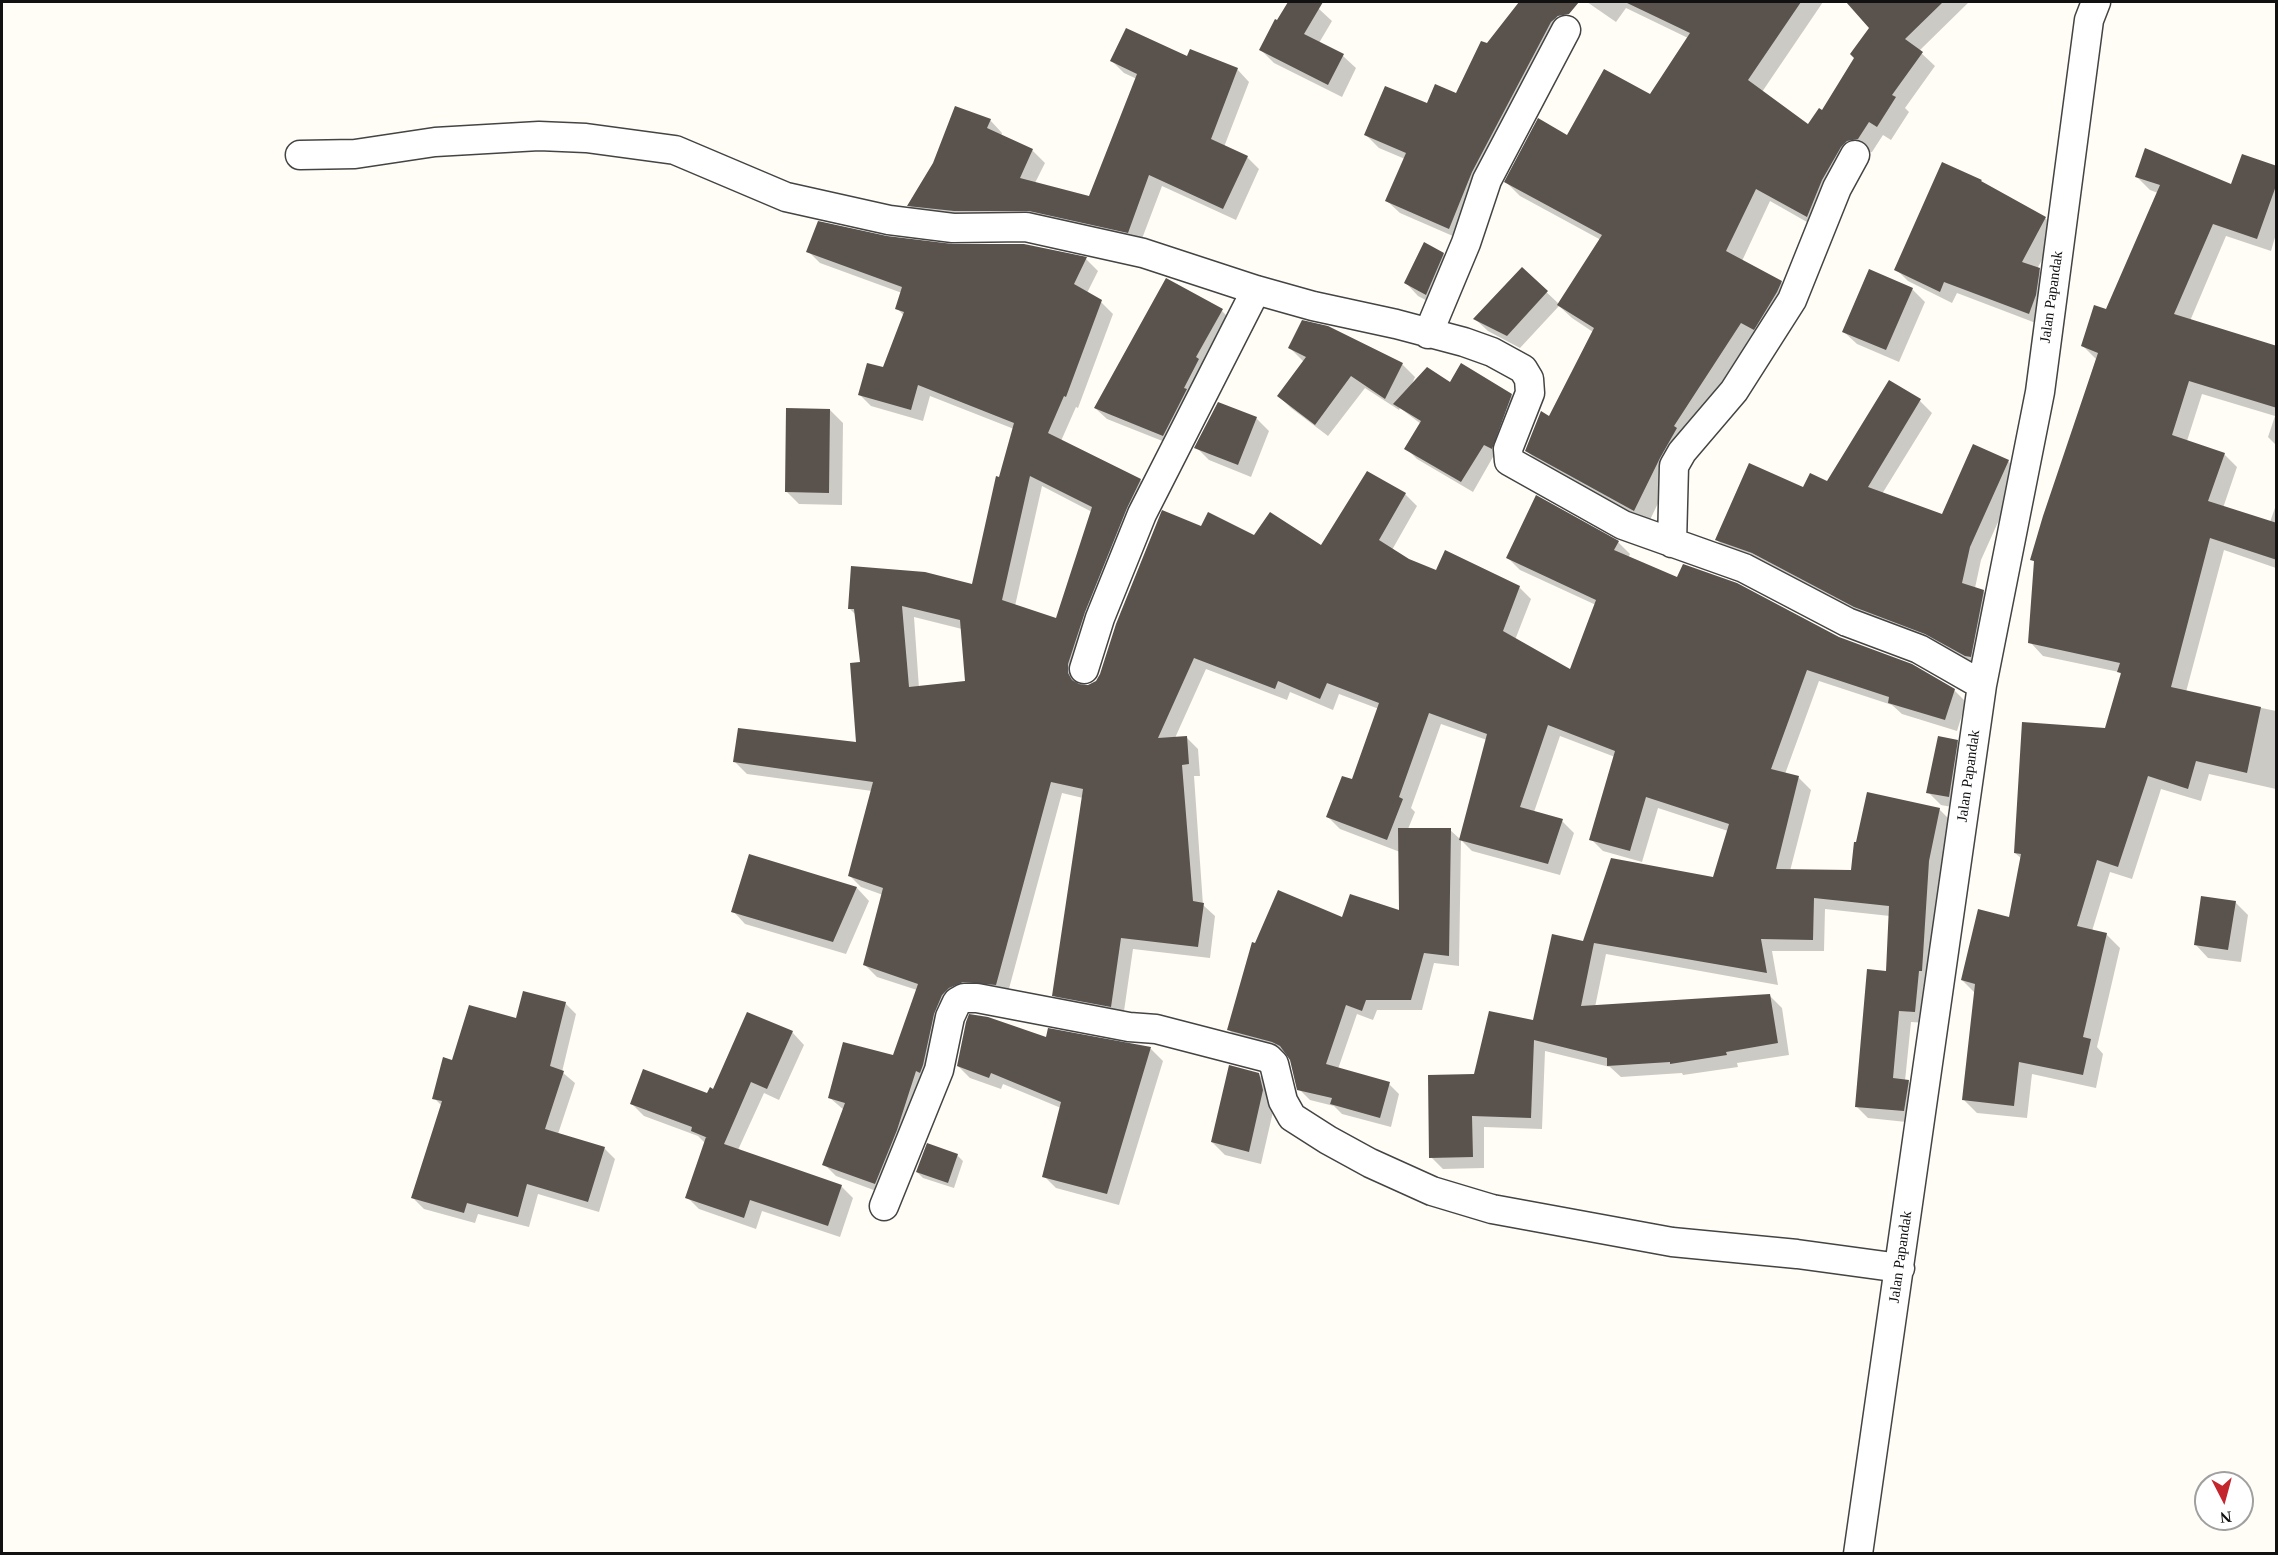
<!DOCTYPE html>
<html>
<head>
<meta charset="utf-8">
<style>
	body { margin:0 }
	#map { position:relative; width:2278px; height:1555px; overflow:hidden; background:#fffdf5; font-family:Georgia,serif }
	canvas { display:block }
	.frame { position:absolute; inset:0; border:3px solid #111; pointer-events:none }
	.north { position:absolute; left:2194px; top:1471px; width:60px; height:60px; box-sizing:border-box; background:#fff; border:2px solid #a0a0a0; border-radius:50%; rotate:174deg; font-size:16px; font-weight:700; line-height:24px; text-align:center; color:#111 }
	.north::after { content:''; display:block; margin:auto; width:21px; height:27px; background:#c4262e; clip-path:polygon(50% 0,100% 100%,50% 72%,0 100%) }
</style>
</head>
<body>
<div id="map">
<canvas width="2278" height="1555"></canvas>
<div class="frame"></div>
<div class="north">N</div>
</div>
<script>
const c = document.querySelector('canvas').getContext('2d');
c.lineJoin = 'round';
function paint(path, color) { c.fillStyle = color; c.fill(path, 'evenodd'); }
const shape = rows => new Path2D(rows.map(r => 'M' + r).join(''));
function trace(path, color, width, dash) { c.strokeStyle = color; c.lineWidth = width; c.lineCap = dash ? 'butt' : 'round'; c.setLineDash(dash || []); c.stroke(path); }
function write(font, color, halo, rows, align = 'center') {
  c.font = font + ' Georgia,serif'; c.lineWidth = 6; c.setLineDash([]); c.textBaseline = 'middle'; c.strokeStyle = halo; c.fillStyle = color; for (const [text, x, y, turn = 0] of rows) {
    c.save(); c.translate(x, y); c.rotate((+turn || 0) * Math.PI / 180); c.textAlign = isNaN(turn) ? turn : align; if (halo) c.strokeText(text, 0, 0); c.fillText(text, 0, 0); c.restore();
  }
}
paint(shape([
	[1289,2,1306,2,1319,9,1332,21,1319,43,1343,56,1356,68,1342,97,1274,63,1261,50],
	[1520,2,1538,2,1570,29,1462,240,1400,213,1387,201,1405,159,1379,148,1366,135,1428,105,1457,95,1487,45],
	[1587,2,1823,2,1762,92,1809,126,1822,113,1856,58,1871,28,1848,2,1969,2,1919,51,1935,66,1905,108,1909,112,1891,140,1883,135,1872,152,1861,154,1821,230,1770,201,1742,261,1781,282,1795,296,1673,472,1648,524,1540,464,1527,451,1550,418,1593,332,1572,318,1559,306,1520,348,1488,331,1475,319,1522,269,1559,304,1601,240,1520,196,1506,182,1568,137,1650,96,1688,38,1626,8,1616,22],
	[1188,58,1237,69,1249,82,1224,147,1247,157,1259,169,1236,220,1162,186,1140,244,921,217,909,205,990,120,1002,133,1001,136,1032,150,1045,163,1035,183,1090,197,1137,79,1124,73,1112,61],
	[2276,167,2276,234,2271,251,2226,236,2190,321,2276,347,2276,445,2268,437,2275,416,2202,394,2187,441,2224,454,2237,467,2223,508,2270,522,2276,505,2276,568,2224,550,2186,692,2276,711,2276,789,2209,774,2201,801,2161,789,2132,879,2110,872,2092,931,2106,934,2120,948,2097,1047,2103,1054,2096,1088,2032,1074,2027,1118,1977,1113,1964,1100,1975,993,1962,980,2010,918,2022,859,2015,853,2106,730,2122,675,2119,672,2043,656,2030,642,2036,563,2032,560,2096,359,2083,346,2107,310,2158,193,2150,190,2137,177,2232,186],
	[2045,218,2058,230,2037,269,2051,282,2041,325,1957,293,1952,303,1908,281,1896,269],
	[887,238,1086,259,1098,271,1087,293,1101,302,1113,314,1078,408,1076,407,1061,441,1140,480,1152,492,1080,677,1079,686,1089,686,1097,682,1201,528,1321,548,1405,494,1417,506,1392,550,1408,560,1436,572,1519,587,1531,599,1515,640,1571,671,1596,605,1520,570,1508,558,1537,497,1618,542,1630,554,1628,558,1677,579,1839,638,1954,690,1966,702,1957,731,1902,714,1892,705,1819,681,1785,774,1799,778,1811,790,1790,871,1852,871,1939,809,1951,821,1940,873,1934,982,1927,1023,1911,1022,1905,1081,1908,1081,1920,1093,1916,1123,1868,1118,1856,1106,1887,972,1890,916,1825,909,1824,951,1772,951,1778,985,1606,954,1595,1007,1770,996,1782,1008,1789,1055,1737,1063,1738,1067,1683,1075,1682,1073,1621,1077,1610,1067,1545,1051,1542,1129,1484,1127,1484,1168,1443,1169,1431,1157,1475,1076,1534,1022,1584,943,1714,879,1728,831,1658,808,1642,862,1603,851,1591,839,1615,757,1560,736,1534,812,1562,821,1574,833,1560,875,1472,851,1461,840,1459,966,1434,963,1422,1010,1377,1010,1373,1020,1357,1014,1338,1069,1389,1084,1399,1094,1391,1127,1342,1114,1334,1106,1310,1100,1299,1089,1291,1059,1287,1054,1240,1041,1229,1030,1343,919,1400,912,1400,852,1340,829,1328,817,1353,781,1379,709,1339,694,1333,710,1290,692,1287,700,1206,669,1175,738,1186,737,1198,749,1200,776,1194,776,1203,905,1215,916,1210,958,1133,949,1123,1018,1066,1007,1054,995,1083,798,1062,793,1007,996,976,993,887,1195,836,1176,824,1164,844,1110,830,1098,894,1057,917,990,877,977,865,965,883,895,861,887,849,875,872,791,747,774,735,762,858,744,861,663,856,615,849,608,973,586,1014,429,930,396,923,421,871,406,859,394,884,369,904,316,897,308,902,293,820,263,808,251],
	[1042,486,1092,512,1057,619,1015,606],
	[914,617,962,629,966,683,919,688],
	[1441,724,1487,740,1460,839,1450,830,1408,829,1415,812,1411,808],
	[1443,254,1456,267,1439,307,1418,296,1406,283],
	[1912,289,1925,302,1899,362,1857,344,1844,332],
	[1222,311,1233,322,1175,446,1107,419,1095,408],
	[1328,328,1402,364,1415,377,1411,386,1450,384,1511,395,1522,406,1473,492,1417,459,1406,448,1421,424,1400,408,1399,410,1365,388,1328,436,1291,408,1279,396,1304,362,1290,348],
	[1920,401,1932,413,1882,494,1943,516,1974,446,2008,461,2020,473,1981,560,1975,588,1983,591,1995,603,1983,668,1939,645,1867,618,1729,552,1717,540,1804,489,1827,483],
	[830,410,843,423,842,505,799,504,786,491],
	[1256,418,1269,431,1251,477,1209,460,1196,447],
	[1957,741,1970,754,1962,809,1941,805,1928,792],
	[857,888,869,901,846,954,745,924,733,911],
	[2235,902,2248,915,2241,962,2208,958,2196,945],
	[565,1003,576,1014,562,1072,575,1083,558,1134,604,1148,615,1159,599,1212,538,1194,529,1227,478,1214,475,1223,424,1209,413,1198,442,1106,434,1098,453,1061,517,1020],
	[1049,1030,1151,1049,1163,1061,1119,1205,1056,1188,1044,1176,1061,1108,1003,1084,1001,1089,970,1078,958,1066,1048,1039],
	[792,1032,804,1045,779,1100,764,1093,738,1150,841,1186,853,1198,840,1237,762,1211,756,1229,699,1209,687,1197,705,1143,698,1136,644,1116,632,1104,708,1095],
	[1258,1074,1272,1087,1275,1103,1261,1164,1225,1155,1212,1142],
	[957,1155,963,1161,954,1188,923,1178,917,1172]
]), '#0003');
paint(shape([
	[1288,2,1323,2,1304,34,1344,54,1328,85,1259,50,1275,19,1277,20],
	[1519,2,1579,2,1569,14,1558,16,1551,22,1472,172,1449,229,1385,201,1406,153,1364,135,1385,86,1427,103,1435,84,1456,93,1481,41,1487,43],
	[1625,2,1801,2,1748,80,1808,124,1819,108,1822,110,1854,58,1850,54,1869,28,1846,2,1943,2,1905,39,1923,52,1892,95,1896,97,1877,127,1869,122,1858,139,1847,141,1841,147,1822,180,1807,217,1756,189,1726,251,1782,281,1777,292,1754,330,1741,323,1674,426,1677,428,1660,458,1634,511,1525,451,1541,411,1549,416,1594,328,1557,305,1602,235,1504,182,1538,118,1567,135,1604,69,1650,94,1690,33],
	[1126,28,1187,56,1190,49,1238,68,1211,139,1248,156,1223,209,1149,175,1128,233,1029,211,954,211,907,206,933,163,955,106,991,119,987,128,1033,149,1020,178,1089,196,1137,74,1110,61],
	[2145,148,2231,184,2242,154,2277,166,2277,183,2257,239,2213,224,2174,314,2277,346,2277,408,2189,381,2172,435,2225,453,2208,501,2277,523,2277,560,2210,538,2171,687,2261,707,2247,773,2196,761,2188,789,2148,776,2118,867,2097,860,2077,926,2107,933,2083,1037,2091,1039,2083,1075,2019,1062,2014,1106,1962,1100,1975,984,1961,980,1978,909,2009,917,2021,854,2014,853,2022,722,2105,728,2121,673,2117,672,2120,663,2028,643,2034,561,2030,560,2043,516,2098,353,2081,346,2094,305,2106,309,2160,185,2135,177],
	[1942,162,1982,180,1981,181,2046,217,2022,262,2040,268,2036,295,2029,314,1944,282,1940,292,1894,270],
	[818,221,887,236,953,244,1024,244,1087,257,1074,284,1102,300,1066,397,1064,396,1048,433,1141,479,1127,508,1085,612,1068,664,1068,673,1072,680,1079,684,1088,685,1096,681,1100,674,1116,624,1162,510,1201,526,1208,512,1254,535,1270,512,1321,545,1367,471,1406,493,1379,540,1409,559,1436,570,1445,550,1520,586,1503,631,1570,669,1596,600,1506,558,1536,495,1619,541,1614,550,1677,577,1683,564,1737,583,1839,637,1912,664,1955,689,1945,720,1888,703,1889,697,1807,670,1771,769,1799,776,1776,869,1851,870,1854,842,1856,842,1867,792,1940,808,1929,861,1922,971,1919,971,1915,1012,1899,1011,1893,1078,1909,1080,1904,1111,1855,1107,1867,969,1886,971,1889,906,1814,898,1813,940,1761,939,1767,973,1594,943,1581,1006,1770,994,1778,1043,1726,1052,1727,1055,1670,1064,1670,1062,1607,1066,1607,1058,1534,1040,1531,1118,1472,1116,1473,1157,1429,1158,1428,1075,1474,1074,1489,1011,1533,1020,1552,934,1583,941,1611,858,1713,877,1729,824,1646,797,1630,851,1589,840,1615,751,1548,725,1520,807,1563,819,1548,864,1459,840,1487,734,1429,713,1399,797,1403,799,1387,840,1326,817,1342,776,1352,779,1379,703,1327,683,1320,699,1278,681,1275,689,1194,658,1158,738,1187,736,1189,764,1182,765,1193,901,1204,903,1198,947,1121,938,1111,1007,1052,996,1083,789,1051,782,996,985,963,982,949,988,942,995,934,1014,923,1065,920,1073,916,1071,897,1130,875,1184,822,1165,845,1103,828,1098,843,1042,893,1055,918,984,863,965,883,888,848,876,873,782,733,762,738,728,856,742,850,663,860,662,854,609,848,609,851,566,925,572,972,584,996,476,999,477,1014,423,918,385,911,410,858,395,867,363,883,367,904,312,895,309,902,287,806,252],
	[1030,476,1092,507,1056,618,1002,600],
	[902,606,960,620,965,681,909,687],
	[1424,242,1444,253,1426,295,1404,283],
	[1522,267,1548,291,1507,336,1473,319],
	[1869,269,1913,288,1886,350,1842,332],
	[1166,278,1223,309,1196,357,1199,359,1184,388,1187,389,1163,436,1094,408],
	[1302,320,1328,326,1403,363,1385,399,1351,376,1315,425,1277,396,1306,357,1288,348],
	[1461,363,1512,394,1492,449,1484,445,1461,482,1404,449,1421,421,1393,404,1427,367,1450,382],
	[1889,380,1921,399,1868,487,1942,514,1973,444,2009,460,1970,547,1962,583,1984,590,1971,657,1965,656,1925,634,1854,607,1752,553,1715,540,1749,463,1803,487,1810,473,1827,481],
	[1218,402,1257,417,1238,465,1194,448],
	[786,408,830,409,829,493,785,492],
	[1938,736,1958,740,1949,797,1926,793],
	[1398,828,1451,828,1449,956,1424,953,1411,1000,1366,1000,1362,1011,1346,1005,1326,1064,1390,1082,1380,1118,1330,1104,1332,1098,1297,1090,1290,1060,1280,1046,1272,1042,1227,1030,1252,942,1255,943,1278,890,1342,917,1350,894,1399,910],
	[749,854,857,887,833,942,731,912],
	[2201,896,2236,901,2228,950,2194,945],
	[523,991,566,1002,550,1066,564,1071,545,1129,605,1147,588,1202,527,1184,518,1217,467,1203,464,1213,411,1198,442,1101,432,1099,443,1057,452,1060,469,1005,516,1018],
	[747,1012,793,1031,767,1089,751,1082,724,1144,842,1185,828,1226,750,1200,744,1218,685,1198,706,1137,708,1138,691,1131,692,1127,630,1104,643,1069,707,1093,710,1087,713,1089],
	[969,1014,988,1017,1046,1037,1048,1028,1151,1047,1107,1194,1042,1177,1061,1102,991,1073,989,1078,957,1066,966,1022],
	[1229,1065,1259,1073,1263,1090,1249,1152,1211,1142],
	[927,1143,958,1154,948,1183,916,1172]
]), '#5a524d');
const minor = shape([
	[300,155,355,154,435,142,539,136,586,138,675,150,786,197,889,220,953,228,1026,227,1143,253,1256,290,1313,306,1396,324,1464,342,1492,352,1523,369,1529,379,1530,393,1508,449,1509,461,1623,525,1744,568,1847,622,1919,649,1982,685],
	[1428,334,1466,243,1487,180,1566,30],
	[1672,543,1674,466,1682,452,1734,391,1792,300,1837,188,1855,155],
	[1084,669,1100,618,1142,514,1256,290],
	[884,1206,939,1070,950,1017,957,1002,964,998,977,998,1129,1027,1156,1029,1268,1058,1274,1064,1283,1101,1292,1117,1328,1140,1370,1163,1432,1191,1492,1209,1672,1242,1797,1254,1900,1268],
	[1858,1554,1982,685,2040,392,2089,20,2096,2]
]);
trace(minor, '#444', 31);
trace(minor, '#fff', 28);
write('15px', '#111', '#fff', [
	["Jalan Papandak",2052,297,-82],
	["Jalan Papandak",1969,776,-82],
	["Jalan Papandak",1901,1257,-82]
]);
</script>
</body>
</html>
